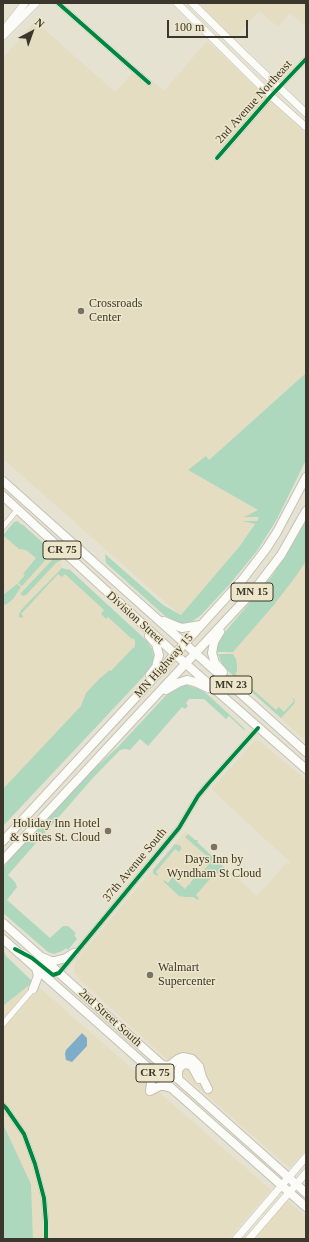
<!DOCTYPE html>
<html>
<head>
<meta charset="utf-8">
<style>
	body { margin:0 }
	#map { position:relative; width:309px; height:1242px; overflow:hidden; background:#e6e2d2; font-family:"Times New Roman",serif }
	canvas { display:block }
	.frame { position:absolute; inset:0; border:4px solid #3b372c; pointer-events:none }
	.north { position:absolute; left:12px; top:12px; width:40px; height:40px; -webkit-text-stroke:3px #eee6ca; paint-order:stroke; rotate:41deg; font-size:11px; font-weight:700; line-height:16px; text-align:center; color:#3b372c }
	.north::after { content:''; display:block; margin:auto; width:14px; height:18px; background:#3b372c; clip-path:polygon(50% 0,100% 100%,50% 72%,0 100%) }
	.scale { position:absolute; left:167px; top:20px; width:81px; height:18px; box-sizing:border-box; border:2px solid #3b372c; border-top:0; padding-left:5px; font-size:12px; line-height:14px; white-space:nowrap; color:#3b372c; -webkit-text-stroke:3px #eee6ca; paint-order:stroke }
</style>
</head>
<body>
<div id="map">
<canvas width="309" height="1242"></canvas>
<div class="frame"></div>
<div class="north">N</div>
<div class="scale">100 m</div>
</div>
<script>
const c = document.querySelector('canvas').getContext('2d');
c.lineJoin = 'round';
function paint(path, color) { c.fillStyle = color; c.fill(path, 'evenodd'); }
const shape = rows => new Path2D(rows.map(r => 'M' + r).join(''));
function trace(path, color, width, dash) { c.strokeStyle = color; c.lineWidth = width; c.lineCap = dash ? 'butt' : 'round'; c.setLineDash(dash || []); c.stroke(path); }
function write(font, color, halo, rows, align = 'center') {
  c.font = font + ' "Times New Roman",serif'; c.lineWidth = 3; c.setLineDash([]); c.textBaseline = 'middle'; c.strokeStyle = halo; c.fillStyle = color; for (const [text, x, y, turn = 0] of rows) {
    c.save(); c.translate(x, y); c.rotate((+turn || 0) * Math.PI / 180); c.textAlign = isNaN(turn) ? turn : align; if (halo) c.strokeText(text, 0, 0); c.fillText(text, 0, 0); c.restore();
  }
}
paint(shape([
	[198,3,306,3,306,27,290,13,278,27,259,11,234,40],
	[35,21,115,92,137,68,164,91,207,41,306,134,306,373,209,460,206,457,188,470,262,512,239,547,181,616,3,459,3,58],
	[18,521,19,523,23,525,61,560,62,568,69,569,147,641,152,649,154,657,155,657,143,677,3,826,3,535,14,522],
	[306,553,306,741,227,670,220,660],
	[255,740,261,742,306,780,306,1150,291,1167,285,1164,195,1085,79,979,74,972,75,961,81,954,185,831,195,840,198,840,197,842,257,896,285,864,291,863,212,790,212,788],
	[33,982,271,1190,229,1239,33,1239,31,1184,3,1124,3,1006],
	[287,1200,306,1217,306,1239,254,1239]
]), '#e4ddc2');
paint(shape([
	[306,373,306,460,277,519,257,551,229,585,201,615,190,623,186,624,176,622,165,616,106,563,105,554,163,605,181,615,239,547,255,524,242,521,257,521,259,517,244,517,258,510,188,470,206,456,209,460],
	[306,520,306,561,296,576,273,606,233,652,217,652,216,651,216,648,220,638,272,576,294,542],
	[18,521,19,523,23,525,50,549,49,556,22,586,18,583,25,575,23,574,36,558,26,550,19,549,4,536,4,534,14,522],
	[55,555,61,560,56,563,26,595,22,596,21,593,52,560],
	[62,568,68,570,69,569,147,641,152,649,154,657,155,657,155,660,152,666,143,677,3,826,3,789,81,706,86,693,99,679,110,670,111,671,133,648,134,648,135,646,135,640,133,638,132,639,108,617,106,619,101,614,104,610,65,574,62,577,58,574,21,614,23,616,22,618,19,617,19,613,20,613,21,610],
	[17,584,21,587,13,599,7,604,3,605,3,595],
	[218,654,233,654,236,659,237,665,237,671,235,674,276,710,279,707,284,712,294,701,292,697,295,700,294,704,281,718,227,670,222,664],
	[187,683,187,685,199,689,207,694,244,728,245,731,229,716,226,719,204,699,189,699,186,703,188,706,185,709,182,707,148,746,140,739,130,750,125,749,120,750,92,779,8,875,15,882,17,887,7,900,50,938,63,926,68,926,76,933,74,935,77,939,68,950,66,948,62,951,54,954,48,952,3,913,3,868,28,837,84,778,118,747,170,691],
	[188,834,195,840,198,840,197,842,228,871,220,875,216,872,196,895,199,898,198,900,193,897,185,897,179,896,163,881,164,880,168,883,176,873,177,874,174,879,185,889,189,884,191,885,190,883,195,877,197,878,202,870,203,871,209,864,208,862,210,859,185,837],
	[175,844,181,846,181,849,179,852,175,849,156,872,158,875,157,876,153,873,153,870],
	[3,949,6,956,33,982,3,1006],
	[3,1124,31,1184,33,1239,3,1239]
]), '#add8bd');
paint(shape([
	[82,1033,87,1038,87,1046,72,1062,66,1060,65,1054,66,1050]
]), '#7eadc9');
const minor = shape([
	[58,3,149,83],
	[217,158,271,96,306,59],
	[3,527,18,509],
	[22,952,32,958,53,975,59,973,179,828,198,796,208,784,258,728],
	[3,1024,33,989],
	[3,1105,6,1108,24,1134,35,1164,44,1198,46,1222,46,1239]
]);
const secondary = shape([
	[177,3,271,96,306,127],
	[192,3,247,57,306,113],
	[3,31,25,3],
	[3,36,36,3],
	[236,1239,306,1157],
	[249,1239,306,1173]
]);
const primary = shape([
	[3,923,306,1193],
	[3,939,306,1207],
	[44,958,51,961,55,961,66,958,74,953],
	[33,989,38,976,36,968],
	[163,1065,169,1066,178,1059,183,1057,192,1059,199,1066,202,1077,208,1089],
	[144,1068,151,1078,151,1083,150,1091],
	[178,1079,178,1070,182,1065,186,1064,192,1066,199,1079],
	[150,1091,160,1086,164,1086,171,1088]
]);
const trunk = shape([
	[3,481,306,752],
	[3,496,186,664,306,769],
	[164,621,176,626,182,628,201,625],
	[220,632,214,642,212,653,215,663,223,672],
	[149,636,156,644,159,655,156,667,150,675],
	[166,690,178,683,187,680,195,682,208,688],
	[3,841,137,696,243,579,266,549,277,532,306,477],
	[3,860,255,589,281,555,306,511]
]);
trace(minor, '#c4c0b4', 6);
trace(secondary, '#c4c0b4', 8);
trace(primary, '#c4c0b4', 10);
trace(trunk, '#c4c0b4', 10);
trace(minor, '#fbfbf8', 5);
trace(secondary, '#fbfbf8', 7);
trace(primary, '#fbfbf8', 8);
trace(trunk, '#fbfbf8', 8);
trace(shape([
	[58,3,149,83],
	[217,158,271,96,306,59],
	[15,949,32,958,53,975,59,973,179,828,198,796,208,784,258,728],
	[3,1105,6,1108,24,1134,35,1164,44,1198,46,1222,46,1239]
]), '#00873e', 4);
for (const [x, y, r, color] of [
	[81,311,4,"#777366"],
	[108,831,4,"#777366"],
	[214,847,4,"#777366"],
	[150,975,4,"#777366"]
]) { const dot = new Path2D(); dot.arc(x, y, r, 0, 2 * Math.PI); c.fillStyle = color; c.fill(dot); trace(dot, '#eee6ca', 1.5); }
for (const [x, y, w] of [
	[62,550,38],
	[252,592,42],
	[231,685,42],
	[155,1073,38]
]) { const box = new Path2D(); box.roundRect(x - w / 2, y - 9, w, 18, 3); c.fillStyle = '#eee6ca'; c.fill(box); trace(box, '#3b372c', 1); }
write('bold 11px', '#3b372c', null, [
	["CR 75",62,550],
	["MN 15",252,592],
	["MN 23",231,685],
	["CR 75",155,1073]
]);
write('12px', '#3b372c', '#eee6ca', [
	["2nd Avenue Northeast",254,102,-48],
	["Division Street",135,618,42],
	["MN Highway 15",164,666,-48],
	["37th Avenue South",135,865,-50],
	["2nd Street South",110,1018,42]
]);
write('12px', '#3b372c', '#eee6ca', [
	["Crossroads",89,304],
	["Center",89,318],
	["Holiday Inn Hotel",100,824,"right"],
	["& Suites St. Cloud",100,838,"right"],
	["Days Inn by",214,860,"center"],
	["Wyndham St Cloud",214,874,"center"],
	["Walmart",158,968],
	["Supercenter",158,982]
], 'left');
</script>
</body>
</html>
